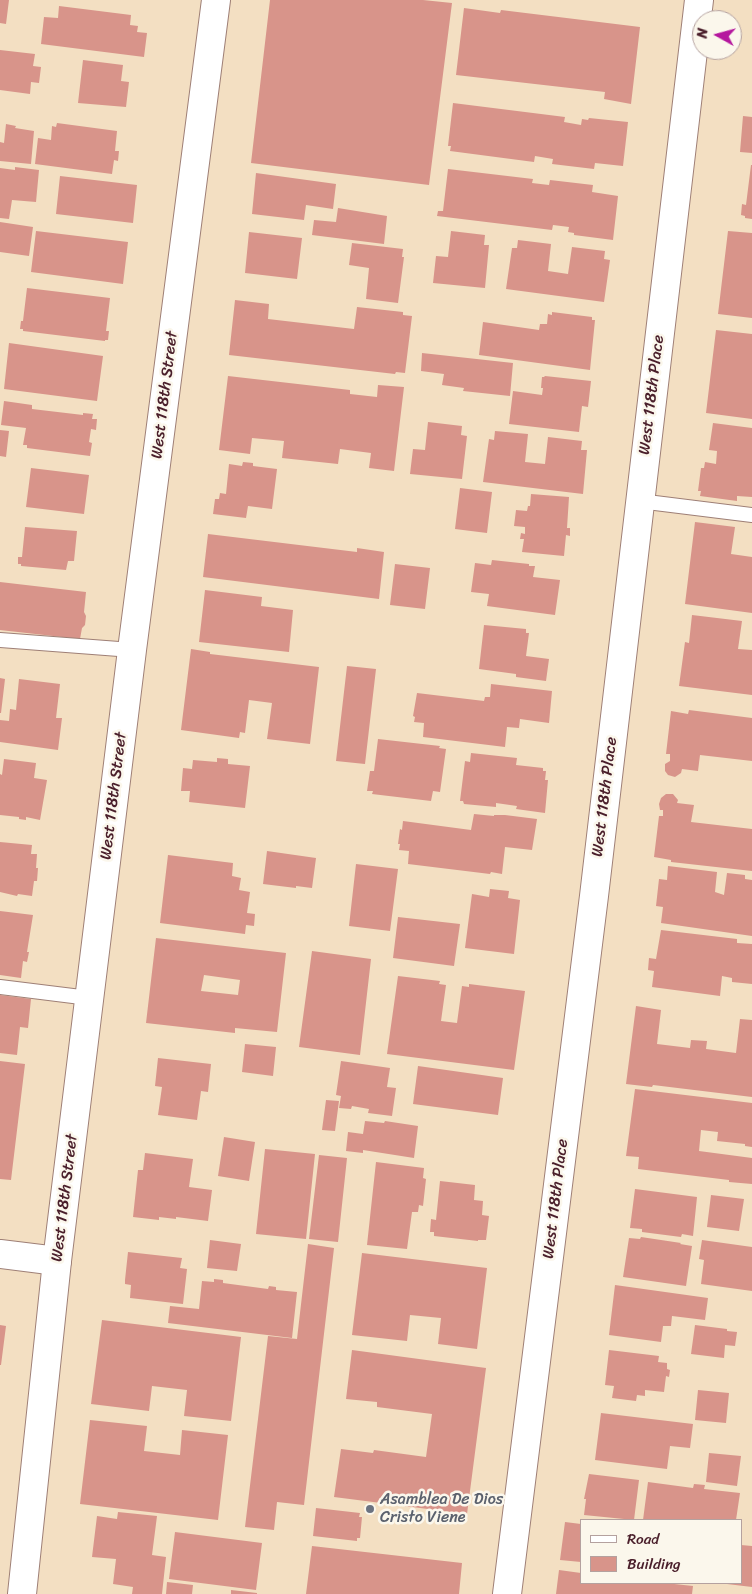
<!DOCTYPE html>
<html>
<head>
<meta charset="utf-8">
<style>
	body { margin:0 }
	#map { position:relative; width:752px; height:1594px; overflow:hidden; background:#f3dfc2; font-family:Sriracha,sans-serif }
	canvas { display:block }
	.legend { position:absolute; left:580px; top:1519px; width:162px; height:65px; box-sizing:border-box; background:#fbf7ec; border:1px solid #b4a19f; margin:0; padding:6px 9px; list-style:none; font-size:15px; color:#4a1f2b }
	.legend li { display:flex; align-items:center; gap:10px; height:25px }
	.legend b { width:25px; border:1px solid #b4a19f }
	.north { position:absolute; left:692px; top:10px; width:50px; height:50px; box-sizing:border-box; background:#fbf7ec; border:1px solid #b4a19f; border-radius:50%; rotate:277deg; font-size:14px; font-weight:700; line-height:20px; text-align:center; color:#4a1f2b }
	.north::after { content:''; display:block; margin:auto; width:18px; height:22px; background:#b5179e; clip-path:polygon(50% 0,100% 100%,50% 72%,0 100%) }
</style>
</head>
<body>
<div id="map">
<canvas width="752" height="1594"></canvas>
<ul class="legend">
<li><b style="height:6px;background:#fff"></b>Road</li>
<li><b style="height:14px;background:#d8948a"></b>Building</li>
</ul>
<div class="north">N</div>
</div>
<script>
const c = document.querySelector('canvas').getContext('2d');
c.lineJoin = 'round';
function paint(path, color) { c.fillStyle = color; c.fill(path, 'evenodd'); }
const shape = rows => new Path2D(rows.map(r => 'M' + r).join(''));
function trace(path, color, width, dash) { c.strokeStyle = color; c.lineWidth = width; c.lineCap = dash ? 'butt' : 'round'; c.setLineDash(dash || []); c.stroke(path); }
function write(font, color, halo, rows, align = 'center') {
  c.font = font + ' Sriracha,sans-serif'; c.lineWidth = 5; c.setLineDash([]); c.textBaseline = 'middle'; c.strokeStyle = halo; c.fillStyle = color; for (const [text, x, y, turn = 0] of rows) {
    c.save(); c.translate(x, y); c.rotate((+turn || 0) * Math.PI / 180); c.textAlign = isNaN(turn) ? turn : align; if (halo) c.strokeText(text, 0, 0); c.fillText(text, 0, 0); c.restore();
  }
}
paint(shape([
	[0,0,9,0,6,24,0,23],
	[270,0,423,0,452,3,429,185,251,163],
	[59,6,131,15,130,25,138,26,137,32,147,33,144,57,41,44,44,17,58,18],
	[464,8,500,13,501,10,640,27,631,104,604,99,605,92,456,75],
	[0,50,35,54,33,66,41,67,39,83,31,82,30,94,0,90],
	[83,60,123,65,121,81,129,82,126,107,78,103],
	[453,103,565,117,564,122,581,125,582,119,588,120,589,118,628,122,623,166,595,163,594,169,552,164,553,159,535,156,534,162,450,151,451,146,448,146],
	[743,116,752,117,752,153,740,152],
	[57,123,117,131,115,151,119,151,118,161,114,160,112,174,35,164,38,138,51,140,52,126,56,127],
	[6,124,16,126,15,128,34,131,31,164,0,161,0,142,4,143],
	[751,165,752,165,752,219,745,218,745,216,741,215,742,204,746,205],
	[15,167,39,170,36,202,12,200,9,219,0,218,0,168,15,170],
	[448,169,533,179,532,183,549,185,550,180,593,185,592,192,618,196,613,240,574,235,574,233,568,232,569,227,553,225,552,230,437,216,438,211,443,211],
	[256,173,336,184,333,209,306,205,304,220,252,214],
	[60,176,137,185,133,223,56,214],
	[338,208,387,216,384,244,312,235,314,220,336,222],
	[0,222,33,227,29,256,0,252],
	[36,231,128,242,123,284,31,272],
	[451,231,485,235,484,245,489,245,485,288,433,283,436,256,448,257],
	[728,231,752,233,752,318,718,314],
	[249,232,302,238,297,279,245,273],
	[518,240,551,244,548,271,568,274,572,247,605,251,604,259,610,260,604,302,506,289,512,248,517,248],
	[352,243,403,249,402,257,404,257,398,303,366,299,369,268,349,265],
	[27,288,110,298,106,331,109,331,108,340,105,340,105,341,23,331,23,329,20,329,21,321,23,321],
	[235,300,269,304,268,319,354,329,357,307,403,312,403,315,412,316,405,373,396,372,395,374,229,355],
	[552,312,592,317,592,320,595,320,590,370,479,355,483,322,539,330,540,324,547,324,548,314,552,315],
	[716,330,752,334,752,419,706,413],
	[9,343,103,356,97,401,4,389],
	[422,353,513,363,510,396,463,391,464,388,442,385,444,374,421,371],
	[228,376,350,390,350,394,377,397,378,385,404,387,394,471,369,468,371,453,340,449,338,464,282,458,284,441,252,438,250,454,219,450],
	[545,376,591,381,588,407,582,406,579,432,509,424,513,391,542,395,543,388,541,388,542,377,544,377],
	[4,401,32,405,32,409,83,415,83,413,93,414,92,419,97,419,96,430,91,429,89,442,92,443,90,456,27,448,27,445,23,445,26,428,1,425],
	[428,422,462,426,461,435,467,436,462,479,410,474,413,449,425,450],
	[713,423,752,428,752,497,737,496,737,501,700,496,701,491,698,491,701,468,704,468,705,462,716,464,717,451,709,450],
	[0,430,9,431,6,457,0,456],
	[495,431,528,434,525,462,545,464,548,437,582,441,581,450,587,450,583,494,483,482,489,439,494,440],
	[243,462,253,463,253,466,277,469,272,509,248,506,246,518,213,514,215,499,219,499,220,493,226,494,229,464,242,466],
	[31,468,89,475,84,514,26,507],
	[460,488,492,492,487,533,455,529],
	[531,494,569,497,567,528,570,528,570,536,566,535,564,556,522,552,524,539,520,539,521,533,525,534,525,527,514,526,516,510,527,511,528,506,530,506],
	[695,522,735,527,731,554,752,557,752,613,685,604],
	[25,527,77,531,74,561,68,561,66,570,21,566,21,564,18,564,18,557,22,557],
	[208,534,357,552,357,548,384,552,379,599,203,577],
	[492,560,529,564,529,566,535,566,533,577,560,580,555,615,487,606,489,594,471,592,475,563,491,565],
	[395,564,430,568,425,609,390,605],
	[0,582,86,592,84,612,86,616,85,625,82,628,80,639,0,630],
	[205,590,262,597,261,606,293,610,289,652,199,642],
	[692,615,742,621,738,649,752,650,752,695,679,686,685,642,689,643],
	[484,625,526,629,526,633,529,633,526,656,549,659,546,681,516,677,516,674,479,669],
	[191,649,210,652,210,654,319,667,310,744,267,739,272,703,249,700,245,733,240,732,239,738,181,730],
	[347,666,376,669,365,764,336,761],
	[0,678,5,679,1,713,0,713],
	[19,679,60,684,56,718,62,718,58,750,0,742,0,720,9,721,10,709,16,710],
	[491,684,552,691,549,723,520,719,519,728,507,727,505,747,423,737,424,723,414,722,415,717,413,716,417,693,484,701,485,697,490,697],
	[689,710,752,718,752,761,700,755,698,771,682,769,681,773,675,777,668,775,665,771,665,764,670,761,670,754,666,754,671,711,688,714],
	[378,739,440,746,439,748,446,749,440,792,433,791,431,801,372,794,373,791,367,791,370,771,374,771],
	[471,753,517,758,516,765,543,768,543,771,546,771,545,780,548,780,545,813,516,809,517,806,496,803,496,807,464,804,463,801,460,801,465,761,470,762],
	[217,758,228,759,228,764,250,766,245,808,189,802,190,791,181,791,183,768,192,769,193,760,217,762],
	[4,759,36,763,34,778,47,780,40,820,26,817,26,820,19,819,19,817,0,815,0,774,2,775],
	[666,794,673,794,678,800,677,803,694,805,691,822,752,829,752,871,671,862,671,860,654,857,659,816,663,816,663,810,660,810,659,804,661,798],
	[474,814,494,816,494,815,505,815,537,819,532,850,505,847,502,874,491,872,490,874,408,864,409,851,399,850,400,844,398,844,400,829,402,830,403,821,471,830],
	[0,842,32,845,31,854,37,854,36,868,38,868,37,881,34,881,32,896,18,894,17,896,0,892],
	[267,851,316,858,312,888,296,886,296,888,263,884],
	[168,855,233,863,232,876,241,878,239,890,250,892,247,913,255,914,254,926,246,925,245,934,160,923],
	[356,864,398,869,390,931,349,926],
	[668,866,717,872,715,892,724,895,727,873,745,875,745,879,752,880,752,936,661,923,663,907,656,906,659,879,667,880],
	[490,889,509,891,508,898,520,900,514,954,465,948,472,894,489,897],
	[0,911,33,915,27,952,29,952,27,962,23,961,21,978,0,975],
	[398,917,460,924,454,966,393,958],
	[661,930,737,939,737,943,752,944,752,984,732,982,732,978,722,976,720,996,652,987,654,971,648,970,649,958,656,959],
	[156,938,286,953,277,1032,235,1028,235,1033,146,1023],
	[204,975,240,980,238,995,201,991],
	[312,951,371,959,360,1055,299,1047],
	[398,976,440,981,439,984,446,985,441,1021,457,1023,462,986,469,987,469,984,525,991,514,1070,387,1054],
	[0,995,31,999,28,1028,20,1027,17,1055,0,1053],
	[636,1006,661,1010,657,1044,690,1048,691,1040,707,1041,706,1049,736,1053,740,1019,752,1020,752,1097,653,1085,652,1087,626,1084],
	[245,1044,276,1047,273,1076,242,1072],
	[158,1058,211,1064,208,1092,201,1091,197,1120,158,1115,162,1087,155,1086],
	[0,1061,25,1064,11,1180,0,1179],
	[341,1061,390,1068,387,1087,396,1088,392,1116,368,1113,369,1109,352,1106,351,1109,339,1108,341,1096,336,1095],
	[418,1066,503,1078,498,1115,413,1104],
	[635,1089,752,1103,752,1147,745,1146,745,1144,717,1141,718,1132,701,1130,699,1151,752,1158,752,1184,729,1182,729,1180,638,1169,639,1157,626,1156],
	[326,1100,339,1101,335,1131,322,1130],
	[365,1121,384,1123,385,1121,418,1126,414,1158,363,1150,363,1153,346,1151,348,1132,363,1134],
	[224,1137,255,1142,249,1181,218,1176],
	[265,1149,315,1154,306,1239,256,1234],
	[145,1153,193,1159,189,1187,212,1190,208,1221,176,1217,176,1219,159,1217,159,1220,133,1217,138,1170,143,1170],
	[319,1155,347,1158,338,1242,309,1239],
	[376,1162,424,1168,423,1178,426,1179,423,1206,419,1205,418,1212,412,1212,407,1249,367,1245],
	[440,1181,475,1185,474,1200,483,1201,482,1215,489,1216,486,1240,478,1240,478,1241,434,1236,434,1232,430,1232,431,1219,436,1220],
	[635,1189,697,1197,693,1236,682,1234,681,1237,642,1232,642,1229,630,1228],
	[711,1195,744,1199,739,1231,707,1227],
	[641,1237,681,1243,680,1244,692,1246,686,1286,623,1277,629,1238,640,1239],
	[210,1240,241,1244,237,1271,207,1268],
	[702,1240,752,1247,752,1291,701,1284,704,1260,699,1259],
	[308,1244,334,1248,304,1505,277,1502,274,1530,245,1527,268,1336,297,1339],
	[128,1252,182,1258,180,1268,187,1269,183,1304,130,1298,131,1285,125,1284,125,1280],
	[362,1253,487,1268,477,1349,438,1344,441,1318,410,1315,407,1341,352,1335],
	[214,1279,223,1280,223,1283,268,1289,269,1286,276,1287,276,1290,297,1292,292,1338,168,1323,170,1306,199,1309,202,1281,214,1282],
	[615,1285,708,1298,705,1320,672,1316,671,1326,663,1326,661,1342,609,1335],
	[102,1320,241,1337,231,1421,184,1416,187,1390,152,1386,149,1411,91,1404],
	[0,1325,6,1326,1,1365,0,1365],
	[695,1325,727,1329,727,1331,737,1332,735,1346,725,1345,724,1358,691,1354],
	[352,1350,486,1368,467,1514,334,1497,341,1449,373,1453,374,1450,426,1457,432,1414,377,1407,377,1402,346,1399],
	[609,1350,659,1356,658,1362,667,1363,667,1369,670,1370,669,1377,666,1376,664,1392,645,1390,645,1396,637,1395,636,1401,612,1398,614,1386,605,1385],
	[698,1390,729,1393,726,1423,695,1420],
	[601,1413,693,1424,690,1448,670,1446,667,1469,595,1460],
	[90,1420,147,1426,144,1451,180,1455,182,1430,228,1435,218,1520,80,1504],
	[709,1453,741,1456,737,1486,706,1482],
	[589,1474,639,1480,634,1520,584,1515,586,1499,584,1499],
	[648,1482,693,1488,694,1484,705,1485,704,1489,740,1493,736,1520,643,1520],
	[316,1508,360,1513,359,1517,362,1517,360,1538,357,1538,357,1541,313,1536],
	[118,1512,157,1516,152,1555,166,1557,162,1594,132,1594,133,1587,113,1584,116,1559,92,1557,97,1516,117,1519],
	[565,1522,581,1524,581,1562,560,1560],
	[175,1532,262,1543,256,1590,169,1579],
	[741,1545,752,1546,752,1587,727,1584,727,1583,741,1583],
	[312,1546,462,1563,459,1594,306,1594],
	[559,1570,581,1573,581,1583,665,1583,693,1586,692,1594,556,1594],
	[167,1582,193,1585,192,1594,166,1594],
	[231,1590,257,1593,257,1594,231,1594]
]), '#d8948a');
const service = shape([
	[639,501,752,515],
	[0,640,132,650],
	[0,987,89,998]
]);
const minor = shape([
	[0,1254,57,1261],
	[507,1594,594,896,699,0]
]);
const tertiary = shape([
	[22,1594,57,1261,132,650,216,0]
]);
trace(service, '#9e7f76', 16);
trace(minor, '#9e7f76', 30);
trace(tertiary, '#9e7f76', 30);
trace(service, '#fff', 14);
trace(minor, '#fff', 28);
trace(tertiary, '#fff', 28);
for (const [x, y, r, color] of [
	[370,1509,5,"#6b7280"]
]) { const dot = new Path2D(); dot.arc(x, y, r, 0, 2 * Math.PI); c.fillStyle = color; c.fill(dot); trace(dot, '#fbf7ec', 2); }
write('16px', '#4a1f2b', '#fbf7ec', [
	["West 118th Street",165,395,-83],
	["West 118th Place",652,395,-83],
	["West 118th Street",114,796,-83],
	["West 118th Place",605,797,-83],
	["West 118th Street",65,1198,-83],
	["West 118th Place",556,1199,-83]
]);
write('16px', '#5b616d', '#fbf7ec', [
	["Asamblea De Dios",380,1500],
	["Cristo Viene",380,1518]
], 'left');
</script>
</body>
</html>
